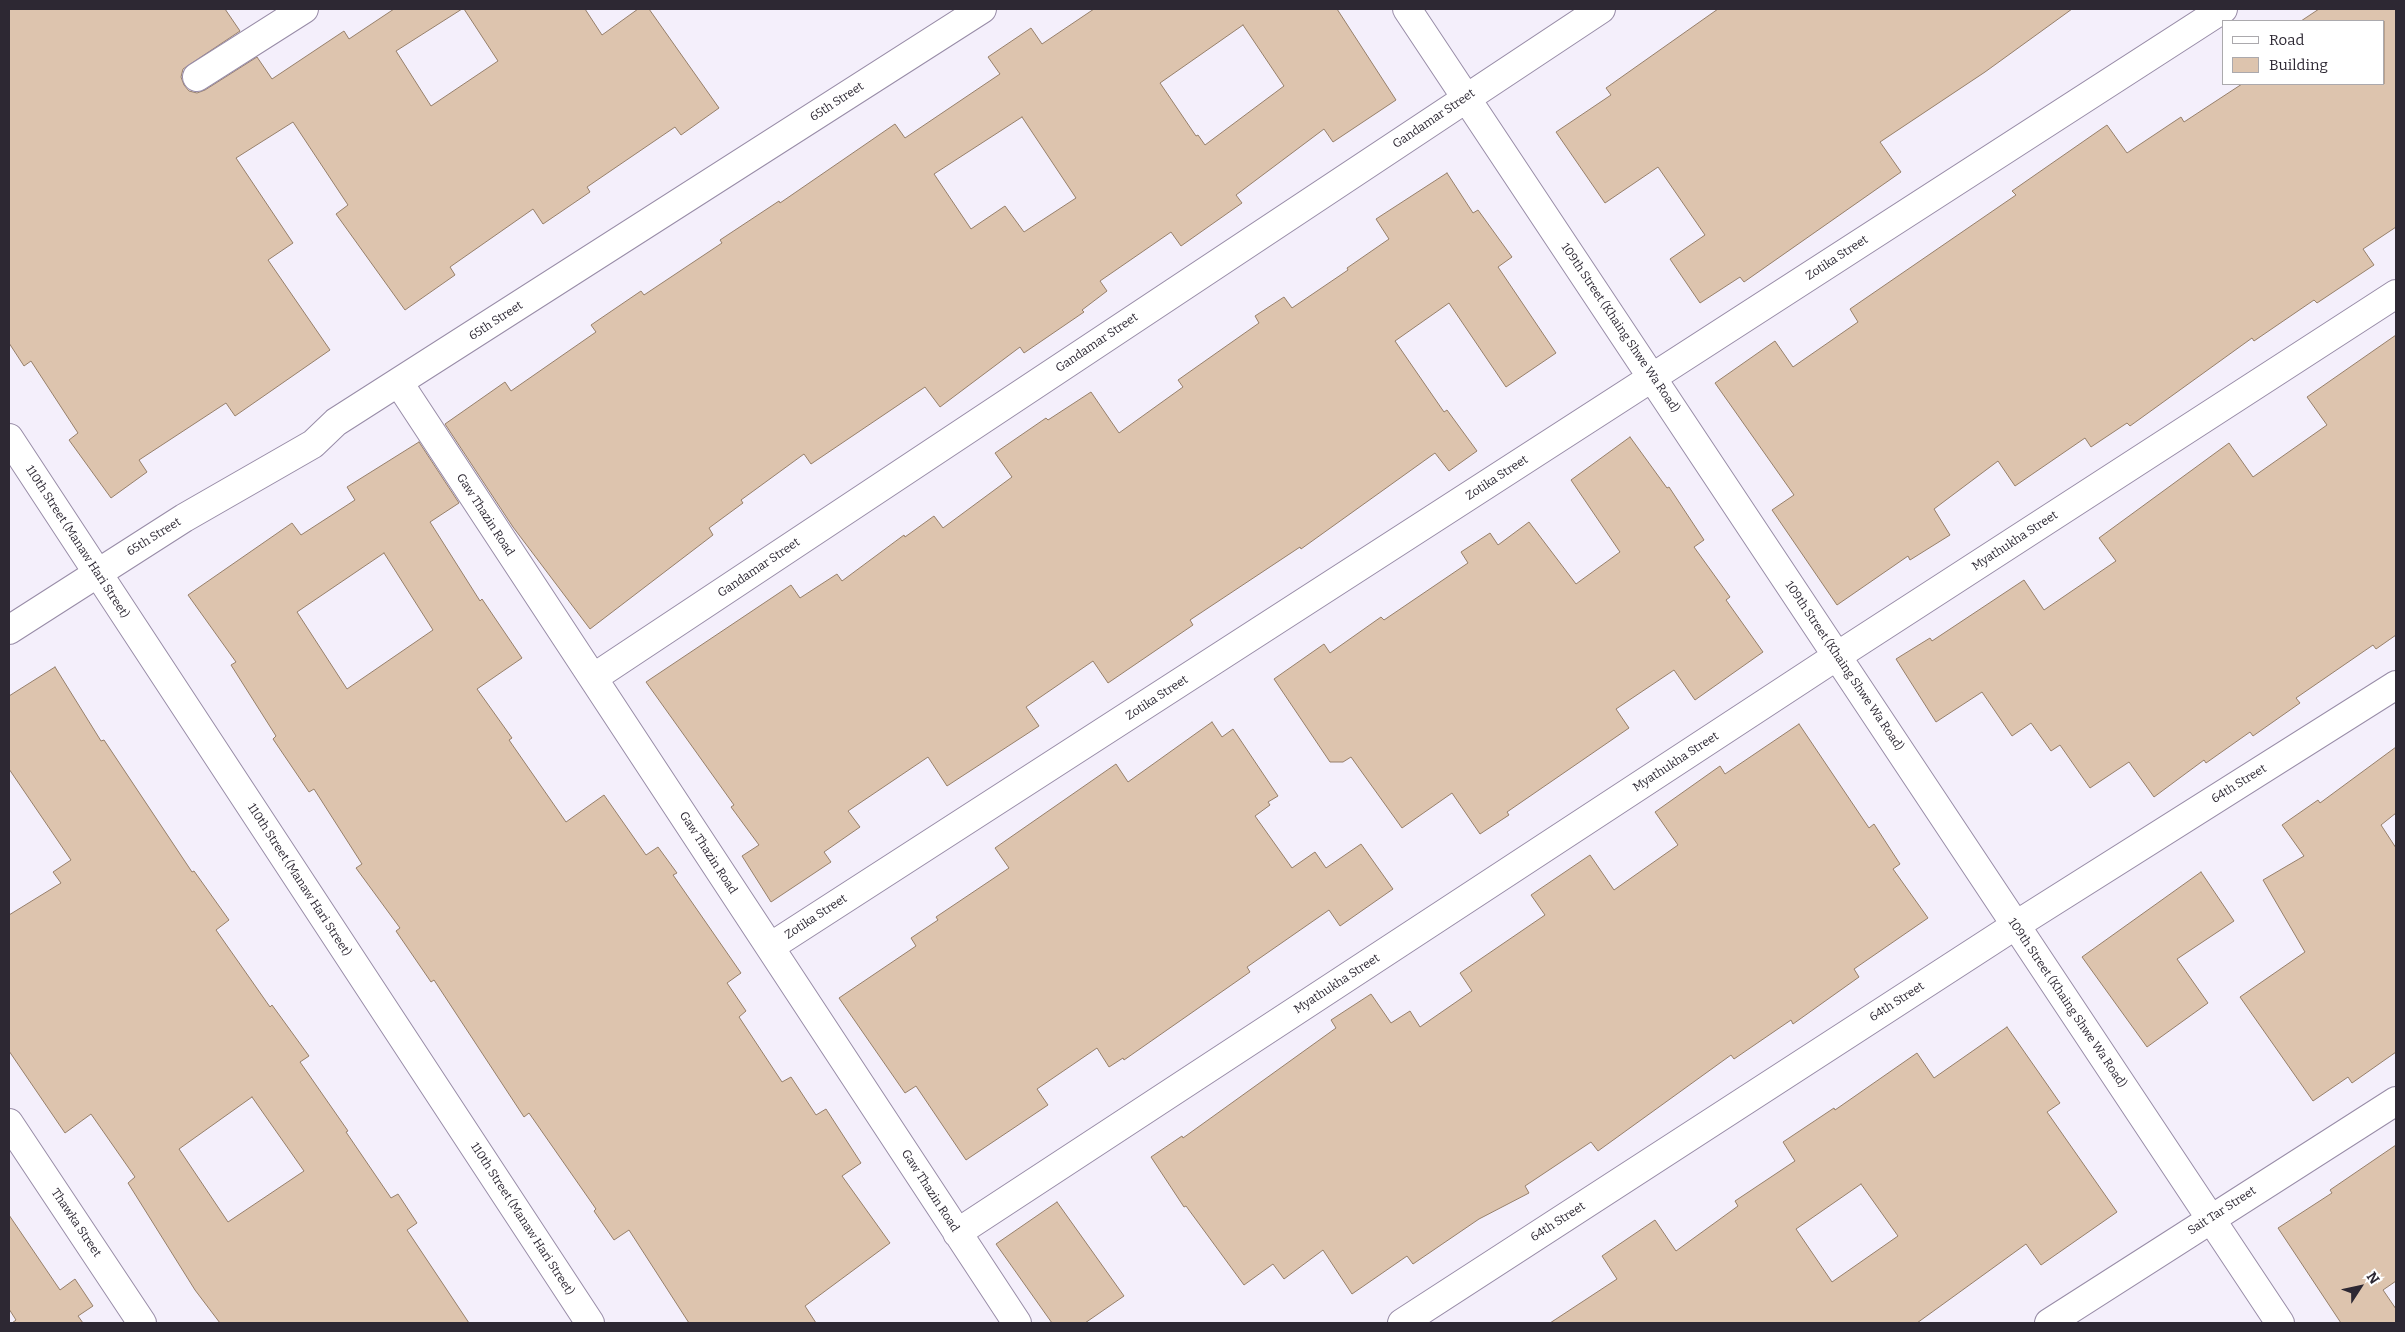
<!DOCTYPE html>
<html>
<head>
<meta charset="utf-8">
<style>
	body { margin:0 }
	#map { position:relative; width:2405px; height:1332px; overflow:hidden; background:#f4effb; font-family:Bitter,serif }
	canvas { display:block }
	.frame { position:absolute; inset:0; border:10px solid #2d2833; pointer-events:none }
	.legend { position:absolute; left:2222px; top:20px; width:162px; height:65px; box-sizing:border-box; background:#fff; border:1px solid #aba9ad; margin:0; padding:6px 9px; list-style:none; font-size:15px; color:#2d2833 }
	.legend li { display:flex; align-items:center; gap:10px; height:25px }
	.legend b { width:25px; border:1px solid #aba9ad }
	.north { position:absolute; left:2335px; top:1262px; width:50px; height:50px; -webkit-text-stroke:4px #fff; paint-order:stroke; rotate:55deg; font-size:14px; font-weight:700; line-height:20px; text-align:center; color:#2d2833 }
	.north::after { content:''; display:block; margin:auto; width:18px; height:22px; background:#2d2833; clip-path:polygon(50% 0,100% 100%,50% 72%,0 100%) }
</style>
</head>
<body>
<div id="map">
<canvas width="2405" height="1332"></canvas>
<div class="frame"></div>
<ul class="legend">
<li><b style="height:6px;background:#fff"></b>Road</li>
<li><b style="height:14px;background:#ddc4ae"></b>Building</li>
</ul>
<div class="north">N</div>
</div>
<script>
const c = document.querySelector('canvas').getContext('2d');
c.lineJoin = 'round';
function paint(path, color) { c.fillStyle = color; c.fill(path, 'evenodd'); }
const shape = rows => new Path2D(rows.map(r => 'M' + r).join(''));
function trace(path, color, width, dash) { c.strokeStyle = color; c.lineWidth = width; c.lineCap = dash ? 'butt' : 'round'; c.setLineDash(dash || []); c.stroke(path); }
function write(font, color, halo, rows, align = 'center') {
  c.font = font + ' Bitter,serif'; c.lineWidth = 5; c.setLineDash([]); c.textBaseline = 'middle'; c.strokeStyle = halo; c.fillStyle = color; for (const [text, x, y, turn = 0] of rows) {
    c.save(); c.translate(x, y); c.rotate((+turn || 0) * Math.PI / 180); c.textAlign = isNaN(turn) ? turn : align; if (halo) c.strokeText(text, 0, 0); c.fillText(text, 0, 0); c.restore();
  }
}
const building = shape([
	[9,9,225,9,240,31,183,69,181,77,184,85,189,91,197,93,205,90,257,57,272,79,344,31,349,39,394,9,462,9,396,51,431,106,498,61,464,9,585,9,602,35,638,9,649,9,719,108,681,135,675,127,587,187,590,192,543,224,533,209,450,267,455,275,405,310,336,214,348,205,293,122,236,158,293,243,268,260,330,350,235,416,226,403,139,460,147,472,111,498,69,440,78,433,31,361,24,366,9,343,9,9],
	[1094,9,1337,9,1396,100,1333,142,1324,129,1236,195,1242,203,1181,246,1171,232,1100,281,1107,291,1082,310,1084,312,1024,353,1020,347,940,407,925,387,811,464,804,454,741,500,743,503,709,528,713,535,590,629,513,527,445,424,505,382,511,391,596,332,591,325,641,291,644,295,722,243,720,240,779,201,780,203,895,124,905,138,1000,74,988,57,1031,28,1042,44,1094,9],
	[1243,25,1284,86,1205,145,1198,135,1196,136,1160,83,1243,25],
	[1022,117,1076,198,1024,232,1005,206,971,229,934,174,1022,117],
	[1718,9,2072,9,1985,72,1880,142,1901,172,1744,282,1740,277,1700,303,1670,259,1705,235,1658,167,1605,203,1556,132,1611,95,1606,88,1718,9],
	[2319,9,2396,9,2396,227,2363,249,2374,265,2317,303,2314,300,2254,341,2252,338,2130,426,2127,423,2091,447,2085,438,2015,486,1998,461,1934,509,1950,535,1910,560,1908,556,1837,605,1772,510,1794,495,1715,383,1775,341,1793,367,1858,322,1850,309,2016,195,2012,191,2107,125,2127,153,2181,117,2184,122,2242,84,2384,84,2384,21,2301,21,2319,9],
	[1447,173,1473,213,1478,210,1512,257,1498,267,1556,353,1506,387,1449,303,1395,341,1444,412,1447,410,1477,451,1449,471,1435,453,1301,549,1300,547,1190,620,1193,625,1108,683,1093,661,1026,707,1039,726,947,786,928,757,848,811,860,827,824,852,831,862,771,902,742,856,759,845,731,807,734,805,646,682,791,585,800,598,837,574,842,581,904,535,905,537,934,516,943,528,1012,477,995,453,1046,418,1048,420,1091,392,1119,433,1183,387,1178,380,1259,323,1255,316,1284,297,1292,308,1348,270,1347,268,1389,239,1376,219,1447,173],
	[2396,335,2396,635,2376,649,2373,645,2296,698,2300,703,2253,736,2250,732,2206,763,2204,760,2154,797,2129,762,2090,788,2060,745,2051,751,2031,723,2012,736,1982,692,1936,722,1896,659,1930,638,1932,641,2024,580,2044,610,2116,561,2099,538,2229,443,2253,477,2327,425,2307,397,2396,335],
	[1630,437,1667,488,1669,487,1704,540,1694,547,1730,597,1726,600,1763,652,1695,700,1674,670,1616,709,1629,728,1507,812,1509,815,1480,834,1452,793,1402,828,1351,757,1343,762,1330,762,1274,679,1324,644,1330,653,1381,617,1384,620,1468,563,1461,552,1490,533,1498,545,1529,522,1576,584,1620,552,1571,480,1630,437],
	[419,442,459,503,430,522,480,601,482,599,522,658,477,689,512,738,509,740,566,822,604,795,646,855,658,847,677,873,673,875,741,973,727,983,746,1011,739,1017,782,1082,791,1077,816,1115,826,1109,861,1163,842,1176,890,1243,805,1306,816,1323,689,1323,629,1230,614,1240,594,1211,596,1209,529,1113,524,1117,434,980,431,982,396,931,400,928,356,868,362,864,314,789,309,792,273,739,276,736,231,665,236,662,188,595,292,523,301,535,355,500,347,487,419,442],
	[384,553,433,630,347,689,297,612,384,553],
	[55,667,101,741,104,740,192,872,194,871,229,920,216,930,270,1007,272,1005,309,1056,300,1062,348,1131,346,1132,391,1198,398,1194,417,1223,407,1230,469,1323,220,1323,195,1290,128,1183,135,1177,91,1114,65,1133,9,1051,9,915,61,883,53,872,71,860,9,769,9,696,55,667],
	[252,1097,304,1171,228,1222,179,1149,252,1097],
	[1212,722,1222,737,1233,729,1278,796,1268,802,1270,805,1255,816,1292,868,1315,852,1326,868,1361,844,1393,889,1340,926,1329,910,1247,967,1250,972,1124,1060,1123,1058,1109,1067,1097,1048,1037,1089,1048,1105,966,1160,916,1086,905,1093,839,998,916,946,911,938,938,920,936,917,1009,868,995,848,1116,764,1128,782,1212,722],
	[1799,724,1869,828,1874,824,1900,864,1893,869,1928,918,1854,969,1859,977,1793,1024,1791,1020,1734,1059,1731,1055,1598,1151,1591,1142,1525,1186,1529,1193,1479,1219,1413,1264,1407,1256,1352,1294,1323,1250,1284,1279,1273,1264,1244,1285,1186,1206,1184,1207,1151,1157,1182,1136,1183,1138,1336,1028,1331,1020,1371,994,1391,1023,1410,1011,1420,1027,1472,991,1460,973,1545,915,1531,895,1590,855,1614,890,1678,845,1655,812,1720,766,1725,774,1799,724],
	[2396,747,2396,813,2381,825,2396,848,2396,1052,2352,1083,2348,1077,2313,1101,2240,997,2305,952,2263,880,2304,856,2282,825,2318,800,2320,803,2396,747],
	[2201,872,2234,921,2177,959,2208,1003,2147,1047,2082,957,2201,872],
	[2007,1027,2060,1103,2047,1112,2117,1212,2041,1265,2026,1244,1917,1323,1550,1323,1617,1279,1602,1256,1655,1220,1676,1251,1738,1206,1735,1201,1795,1161,1783,1142,1834,1108,1835,1110,1917,1053,1934,1078,2007,1027],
	[1861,1184,1898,1236,1832,1282,1796,1229,1861,1184],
	[2396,1145,2396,1281,2383,1290,2396,1309,2396,1323,2341,1323,2278,1228,2332,1193,2330,1190,2396,1145],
	[1057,1202,1124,1296,1085,1323,1052,1323,996,1244,1057,1202],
	[9,1215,60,1290,75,1279,93,1306,78,1316,83,1323,12,1323,16,1320,9,1309,9,1215]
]);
paint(building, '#ddc4ae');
trace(building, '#967f6a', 1);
const minor = shape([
	[1407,9,2280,1323],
	[197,77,304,9],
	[399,383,1017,1323],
	[9,630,184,518,313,444,336,422,982,9],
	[593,678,1601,9],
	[770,947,2223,9],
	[9,1123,142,1323],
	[957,1233,1837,656,2396,294],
	[1402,1323,2016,925,2396,685],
	[2049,1323,2396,1101]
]);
const major = shape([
	[9,438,590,1323]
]);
trace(minor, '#988ca7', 30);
trace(major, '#988ca7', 30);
trace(minor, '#fff', 28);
trace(major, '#fff', 28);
write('12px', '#2d2833', '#fff', [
	["65th Street",837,102,-33],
	["Gandamar Street",1434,119,-34],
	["Zotika Street",1837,258,-33],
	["65th Street",496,321,-33],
	["109th Street (Khaing Shwe Wa Road)",1620,328,56],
	["Gandamar Street",1097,343,-34],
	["Zotika Street",1497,478,-33],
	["Gaw Thazin Road",485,515,57],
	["65th Street",154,537,-32],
	["Myathukha Street",2015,541,-33],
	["110th Street (Manaw Hari Street)",77,542,57],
	["Gandamar Street",759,568,-34],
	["109th Street (Khaing Shwe Wa Road)",1844,666,56],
	["Zotika Street",1157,698,-33],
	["Myathukha Street",1676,762,-33],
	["64th Street",2239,784,-32],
	["Gaw Thazin Road",708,853,57],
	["110th Street (Manaw Hari Street)",299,880,57],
	["Zotika Street",816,917,-33],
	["Myathukha Street",1337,984,-33],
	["64th Street",1897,1002,-33],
	["109th Street (Khaing Shwe Wa Road)",2067,1003,56],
	["Gaw Thazin Road",930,1191,57],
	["Sait Tar Street",2222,1211,-33],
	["110th Street (Manaw Hari Street)",522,1219,57],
	["64th Street",1558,1222,-33],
	["Thawka Street",76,1223,56]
]);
</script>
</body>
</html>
